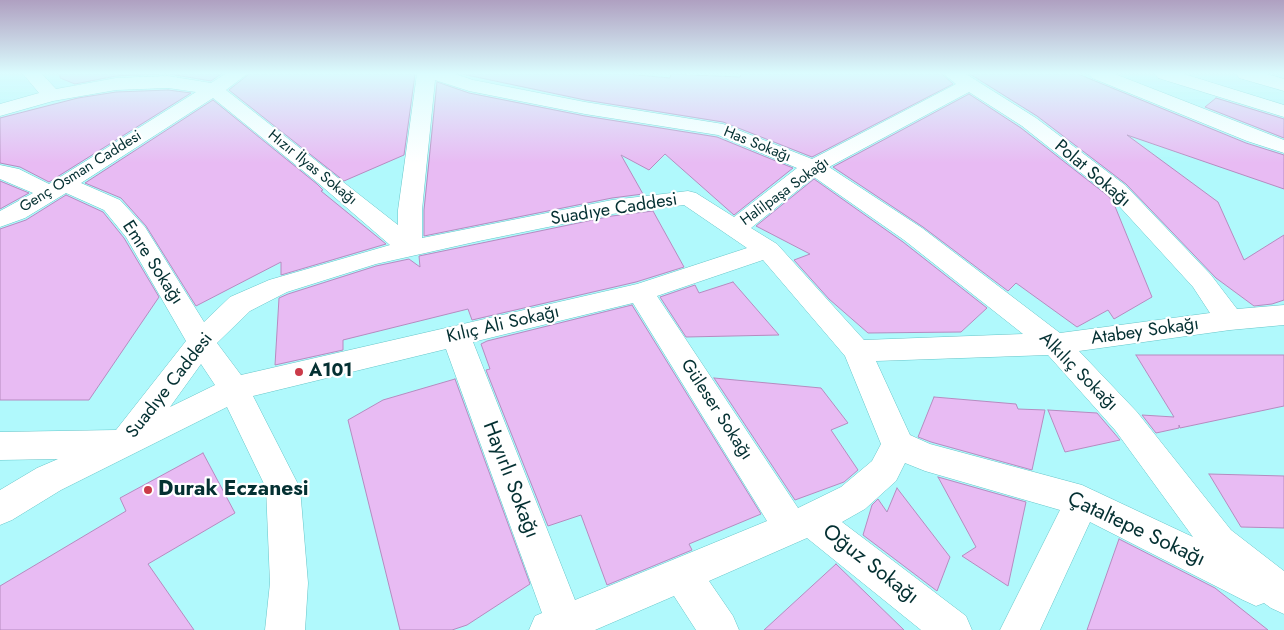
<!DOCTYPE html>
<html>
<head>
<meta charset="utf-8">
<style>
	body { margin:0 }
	canvas { display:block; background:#b0f9fc }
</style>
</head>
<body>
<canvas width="1284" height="630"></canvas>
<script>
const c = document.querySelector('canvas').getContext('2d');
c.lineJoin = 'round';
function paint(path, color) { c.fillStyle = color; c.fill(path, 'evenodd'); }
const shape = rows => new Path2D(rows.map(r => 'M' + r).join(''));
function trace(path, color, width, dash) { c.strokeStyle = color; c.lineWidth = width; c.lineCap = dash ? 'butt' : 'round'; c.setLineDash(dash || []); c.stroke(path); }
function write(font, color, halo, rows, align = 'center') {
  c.font = font + ' Jost,sans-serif'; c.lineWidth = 4.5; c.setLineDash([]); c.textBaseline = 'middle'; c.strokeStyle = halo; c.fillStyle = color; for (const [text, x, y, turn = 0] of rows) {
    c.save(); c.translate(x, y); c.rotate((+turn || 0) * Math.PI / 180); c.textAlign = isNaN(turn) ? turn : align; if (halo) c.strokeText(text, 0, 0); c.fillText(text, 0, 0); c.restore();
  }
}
const building = shape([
	[60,74,162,74,116,76,75,84,60,78,60,74],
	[169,74,221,74,211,81,169,74],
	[249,74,415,74,404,155,344,181,229,90,249,74],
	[462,74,627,74,670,78,671,74,740,77,741,74,942,74,953,84,812,157,723,122,585,100,462,74],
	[970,74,1078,74,1246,143,1284,155,1284,189,1127,135,1218,202,1244,260,1284,235,1284,300,1272,304,1254,306,1216,278,1126,184,1037,116,970,74],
	[437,82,469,93,585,116,717,137,793,168,734,215,665,154,649,170,621,155,643,194,612,198,424,236,424,210,437,82],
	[168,90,191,93,49,182,20,167,0,163,0,118,78,98,116,92,168,90],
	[969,94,1021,128,1108,196,1116,205,1114,204,1152,297,1114,319,1108,310,1077,327,1016,283,1008,291,923,227,833,167,969,94],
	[1216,98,1284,119,1284,138,1205,107,1216,98],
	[213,100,317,184,323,190,321,191,386,244,281,275,281,262,196,306,146,226,121,198,85,183,213,100],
	[814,179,903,242,987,308,961,332,868,333,829,299,794,260,810,254,756,226,814,179],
	[0,181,29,193,0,209,0,181],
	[66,195,103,212,124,238,159,297,89,400,0,400,0,229,26,220,66,195],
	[653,211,684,267,636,282,472,320,468,309,343,340,343,350,275,365,279,298,288,294,376,266,409,259,420,267,419,256,612,216,653,211],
	[733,282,779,335,686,337,660,297,695,285,699,293,733,282],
	[632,305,761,514,689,544,692,550,607,585,581,515,548,526,486,370,490,369,481,344,487,341,632,305],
	[1136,355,1284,355,1284,406,1180,428,1179,425,1179,428,1156,433,1142,415,1174,417,1136,355],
	[714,378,821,388,848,423,831,430,858,470,844,482,795,500,714,378],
	[455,379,530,584,467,625,452,630,400,630,348,420,383,400,455,379],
	[934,397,1016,404,1018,409,1045,410,1032,470,931,442,918,437,934,397],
	[1048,410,1097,413,1120,440,1065,452,1048,410],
	[203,453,235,513,148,564,194,630,0,630,0,586,126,511,120,498,203,453],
	[1209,474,1284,476,1284,528,1241,527,1209,474],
	[938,477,1026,502,1008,586,962,556,976,547,938,477],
	[897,488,950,557,937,591,863,535,872,505,878,499,887,512,897,488],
	[1119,539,1215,588,1268,630,1087,630,1119,539],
	[836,564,904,630,764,630,836,564]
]);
paint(building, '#e8bbf3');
trace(building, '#b68bc0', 1);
const minor = shape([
	[23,74,42,74,56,89,116,78,168,76,211,83,225,74,247,74,226,90,398,225,398,210,417,74,455,74,473,80,585,102,723,124,812,159,956,84,944,74,966,74,1036,118,1125,185,1211,275,1237,309,1284,305,1284,325,1230,330,1079,351,1137,412,1231,530,1284,571,1284,614,1271,608,1264,603,1256,606,1243,600,1090,522,1040,630,1000,630,1060,510,925,471,905,463,896,481,865,509,842,522,966,616,972,630,921,630,807,538,709,581,733,616,739,630,696,630,674,596,595,630,529,630,535,616,542,613,446,349,253,396,300,488,308,583,305,630,265,630,270,583,266,488,227,407,61,490,12,520,0,525,0,490,37,468,58,459,0,460,0,432,116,430,186,341,126,237,104,210,66,193,25,218,0,227,0,211,33,193,0,179,0,165,19,169,49,184,196,92,168,88,116,90,53,101,0,116,0,104,39,93,23,74],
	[435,80,469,91,585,114,718,135,797,168,734,217,696,193,688,191,612,200,422,238,422,210,435,80],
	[969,92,1022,126,1109,195,1193,287,1210,313,1060,333,922,228,829,167,969,92],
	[213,98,318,183,390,245,269,280,230,297,204,322,145,227,120,200,81,183,213,98],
	[814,177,904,240,1023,334,864,340,777,244,751,228,814,177],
	[684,205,747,248,637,284,241,375,217,343,250,311,287,292,376,264,479,241,612,214,684,205],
	[763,260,845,356,881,444,872,461,841,487,798,508,657,296,763,260],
	[633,303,767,521,575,600,473,342,633,303],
	[1048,355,1115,430,1193,537,1082,485,930,444,910,435,876,361,1048,355],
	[201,364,215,385,170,407,201,364],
	[1089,74,1115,74,1284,140,1284,153,1247,141,1092,78,1089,74]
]);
const secondary = shape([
	[1155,74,1184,74,1284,105,1284,117,1158,78,1155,74],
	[1236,74,1267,74,1284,79,1284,91,1239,78,1236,74]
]);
trace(minor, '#66c5c9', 1);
trace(secondary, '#66c5c9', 1);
paint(minor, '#fff');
paint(secondary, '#fff');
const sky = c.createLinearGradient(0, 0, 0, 163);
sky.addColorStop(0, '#afa0c1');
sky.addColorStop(0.45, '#dbfcfe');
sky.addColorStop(1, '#dbfcfe00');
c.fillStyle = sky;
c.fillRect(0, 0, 1284, 163);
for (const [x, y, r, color] of [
	[299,372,5,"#cb3b49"],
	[148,490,5,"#cb3b49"]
]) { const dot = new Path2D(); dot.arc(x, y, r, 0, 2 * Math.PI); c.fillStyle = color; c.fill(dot); trace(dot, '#fff', 2); }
write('15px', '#043032', '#fff', [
	["Has Sokağı",757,145,22],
	["Hızır İlyas Sokağı",312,168,39],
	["Genç Osman Caddesi",81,172,-32],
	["Halilpaşa Sokağı",785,192,-36]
]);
write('18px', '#043032', '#fff', [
	["Polat Sokağı",1092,174,40],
	["Suadıye Caddesi",614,210,-9],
	["Emre Sokağı",152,263,57],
	["Kılıç Ali Sokağı",503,325,-13],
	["Atabey Sokağı",1145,332,-8],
	["Alkılıç Sokağı",1078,372,45],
	["Suadıye Caddesi",170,386,-52],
	["Güleser Sokağı",716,410,57]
]);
write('bold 18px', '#043032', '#fff', [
	["A101",309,372]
], 'left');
write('21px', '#043032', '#fff', [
	["Hayırlı Sokağı",510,480,69],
	["Çataltepe Sokağı",1136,530,25],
	["Oğuz Sokağı",870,565,38]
]);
write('bold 21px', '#043032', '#fff', [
	["Durak Eczanesi",158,490]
], 'left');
</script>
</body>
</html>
